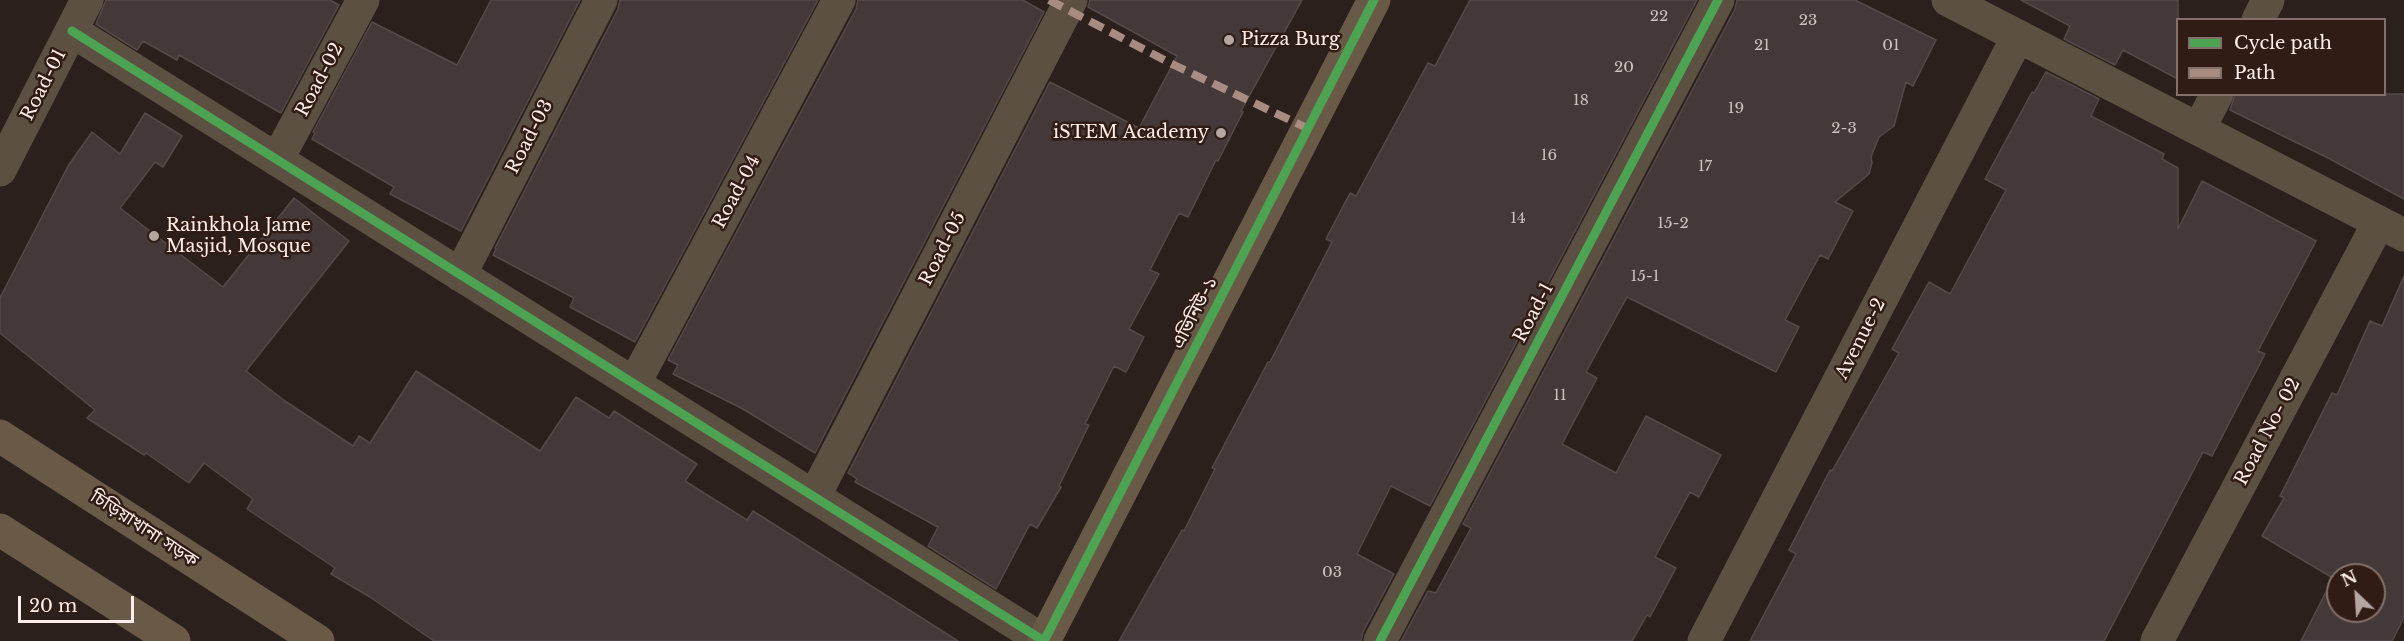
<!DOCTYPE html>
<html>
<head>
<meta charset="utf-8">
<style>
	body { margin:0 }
	#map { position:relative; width:2404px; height:641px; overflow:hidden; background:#2b201b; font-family:"Libre Baskerville",serif }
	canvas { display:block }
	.legend { position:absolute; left:2176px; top:18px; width:210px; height:78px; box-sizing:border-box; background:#311c15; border:2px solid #83706a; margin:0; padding:8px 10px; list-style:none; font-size:18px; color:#fdeee9 }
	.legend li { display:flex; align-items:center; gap:12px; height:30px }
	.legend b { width:30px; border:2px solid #83706a }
	.north { position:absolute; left:2326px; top:563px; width:60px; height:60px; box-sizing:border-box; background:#311c15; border:2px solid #83706a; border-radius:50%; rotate:335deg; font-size:16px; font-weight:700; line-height:24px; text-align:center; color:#fdeee9 }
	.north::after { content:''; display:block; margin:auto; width:21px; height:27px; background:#b4a6a1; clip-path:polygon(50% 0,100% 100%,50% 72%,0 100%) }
	.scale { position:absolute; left:18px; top:596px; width:116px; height:27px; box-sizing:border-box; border:3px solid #fdeee9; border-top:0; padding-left:8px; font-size:18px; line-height:21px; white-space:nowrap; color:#fdeee9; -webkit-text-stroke:4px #311c15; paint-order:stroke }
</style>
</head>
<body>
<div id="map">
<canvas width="2404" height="641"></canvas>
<ul class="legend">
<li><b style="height:8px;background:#4ca352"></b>Cycle path</li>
<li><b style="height:8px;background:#a88b81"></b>Path</li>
</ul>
<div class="north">N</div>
<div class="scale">20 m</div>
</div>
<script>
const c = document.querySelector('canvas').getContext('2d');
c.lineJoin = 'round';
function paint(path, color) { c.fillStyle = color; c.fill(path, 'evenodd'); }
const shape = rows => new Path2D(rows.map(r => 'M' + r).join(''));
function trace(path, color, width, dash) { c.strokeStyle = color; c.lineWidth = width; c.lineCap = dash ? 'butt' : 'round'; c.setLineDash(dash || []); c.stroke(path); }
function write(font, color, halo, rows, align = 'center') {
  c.font = font + ' "Libre Baskerville","Noto Sans Bengali",serif'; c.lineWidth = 5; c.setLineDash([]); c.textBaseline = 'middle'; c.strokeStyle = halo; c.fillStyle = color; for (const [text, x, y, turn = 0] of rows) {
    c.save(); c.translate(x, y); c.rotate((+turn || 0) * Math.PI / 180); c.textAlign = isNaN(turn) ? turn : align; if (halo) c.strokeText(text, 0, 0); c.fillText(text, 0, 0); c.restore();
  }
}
const building = shape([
	[106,0,330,0,339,5,281,113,179,55,177,60,143,41,137,50,96,24,106,0],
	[491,0,580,0,461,231,390,194,394,187,312,139,315,133,313,132,372,22,457,65,491,0],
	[620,0,818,0,635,342,570,307,574,298,493,255,496,249,495,248,618,9,620,0],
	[858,0,1023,0,1044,12,815,453,743,409,673,374,678,365,668,360,856,9,858,0],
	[1090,0,1302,0,1241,111,1243,112,1218,161,1216,160,1188,217,1179,213,1150,270,1159,274,1129,329,1144,337,1126,372,1114,366,1085,424,1089,425,1059,486,1061,487,1037,528,1030,524,996,589,928,546,938,527,855,482,857,479,848,473,1050,82,1139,128,1177,56,1088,7,1090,0],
	[1470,0,1697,0,1430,506,1391,486,1357,554,1394,574,1363,632,1361,641,1119,641,1182,530,1184,531,1215,469,1212,468,1268,362,1270,362,1332,242,1326,239,1350,193,1356,196,1428,63,1435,66,1470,0],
	[1737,0,1855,0,1936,40,1913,86,1906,82,1894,126,1879,137,1871,157,1872,163,1869,174,1835,202,1853,211,1828,259,1820,255,1785,320,1799,327,1776,372,1627,297,1586,372,1597,378,1562,444,1616,473,1646,416,1721,455,1699,497,1690,492,1655,557,1676,568,1650,617,1647,615,1632,641,1401,641,1428,591,1436,593,1471,528,1463,524,1735,9,1737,0],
	[2021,0,2178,0,2178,79,2123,50,2115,65,2064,39,2070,26,2021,0],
	[2046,72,2099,99,2091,116,2164,154,2162,159,2178,168,2178,229,2202,181,2316,241,2258,351,2265,354,2212,456,2203,452,2104,641,1750,641,1796,554,1789,550,1830,470,1832,471,1899,353,1892,349,1929,282,1950,294,2006,190,1985,179,2032,92,2034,93,2046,72],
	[2235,94,2404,94,2404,199,2330,159,2230,110,2235,94],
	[145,113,182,136,163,167,155,162,120,208,223,287,294,198,349,241,246,371,285,401,353,446,359,436,370,443,416,371,540,451,576,397,609,418,614,411,697,464,685,481,747,520,753,511,958,641,434,641,370,597,331,574,335,568,247,509,253,499,204,463,189,483,146,453,144,455,87,418,95,410,0,333,0,298,68,166,92,132,120,154,145,113],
	[2404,276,2404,618,2392,641,2301,641,2333,578,2262,536,2284,498,2280,496,2332,393,2337,395,2370,321,2382,326,2404,276],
	[2338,575,2374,575,2374,611,2338,611,2338,575]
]);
paint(building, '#443938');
trace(building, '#544a48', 1.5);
trace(shape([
	[1948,0,2404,235],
	[2258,20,2268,0],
	[72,31,1044,641],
	[2199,129,2217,94],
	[277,160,363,0],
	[0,170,87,0],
	[460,275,601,0],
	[634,384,839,0],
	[814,497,1071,0],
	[1380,641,1718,0],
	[1704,641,2018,36],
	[2157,641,2379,222]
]), '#5c5043', 33);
trace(shape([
	[0,436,318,641],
	[0,530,174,641],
	[1044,641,1374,0]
]), '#695a48', 33);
trace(shape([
	[1049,0,1174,65,1309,129]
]), '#a88b81', 8, [15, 8]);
trace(shape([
	[72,31,1044,641],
	[1044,641,1374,0],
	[1380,641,1718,0]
]), '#4ca352', 9);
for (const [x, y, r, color] of [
	[1229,40,6,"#b4a6a1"],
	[1221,133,6,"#b4a6a1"],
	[154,236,6,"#b4a6a1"]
]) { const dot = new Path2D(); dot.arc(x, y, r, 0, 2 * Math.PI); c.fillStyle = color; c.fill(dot); trace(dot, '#311c15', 2); }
write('15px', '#cfc1bd', null, [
	["22",1659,17],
	["23",1808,21],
	["21",1762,46],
	["01",1891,46],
	["20",1624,68],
	["18",1581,101],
	["19",1736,109],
	["2-3",1844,129],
	["16",1549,156],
	["17",1705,167],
	["14",1518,219],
	["15-2",1673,224],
	["15-1",1645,277],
	["11",1560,396],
	["03",1332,573]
]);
write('18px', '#fdeee9', '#311c15', [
	["Pizza Burg",1241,40],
	["iSTEM Academy",1209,133,"right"],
	["Rainkhola Jame",166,226],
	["Masjid, Mosque",166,247]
], 'left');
write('18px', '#fdeee9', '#311c15', [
	["Road-02",320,80,-62],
	["Road-01",44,85,-63],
	["Road-03",530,137,-63],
	["Road-04",737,192,-62],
	["Road-05",943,249,-63],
	["এভিনিউ-১",1195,313,-63],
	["Road-1",1534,313,-62],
	["Avenue-2",1861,339,-63],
	["Road No- 02",2268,432,-62],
	["চিড়িয়াখানা সড়ক",144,529,33]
]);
</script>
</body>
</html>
